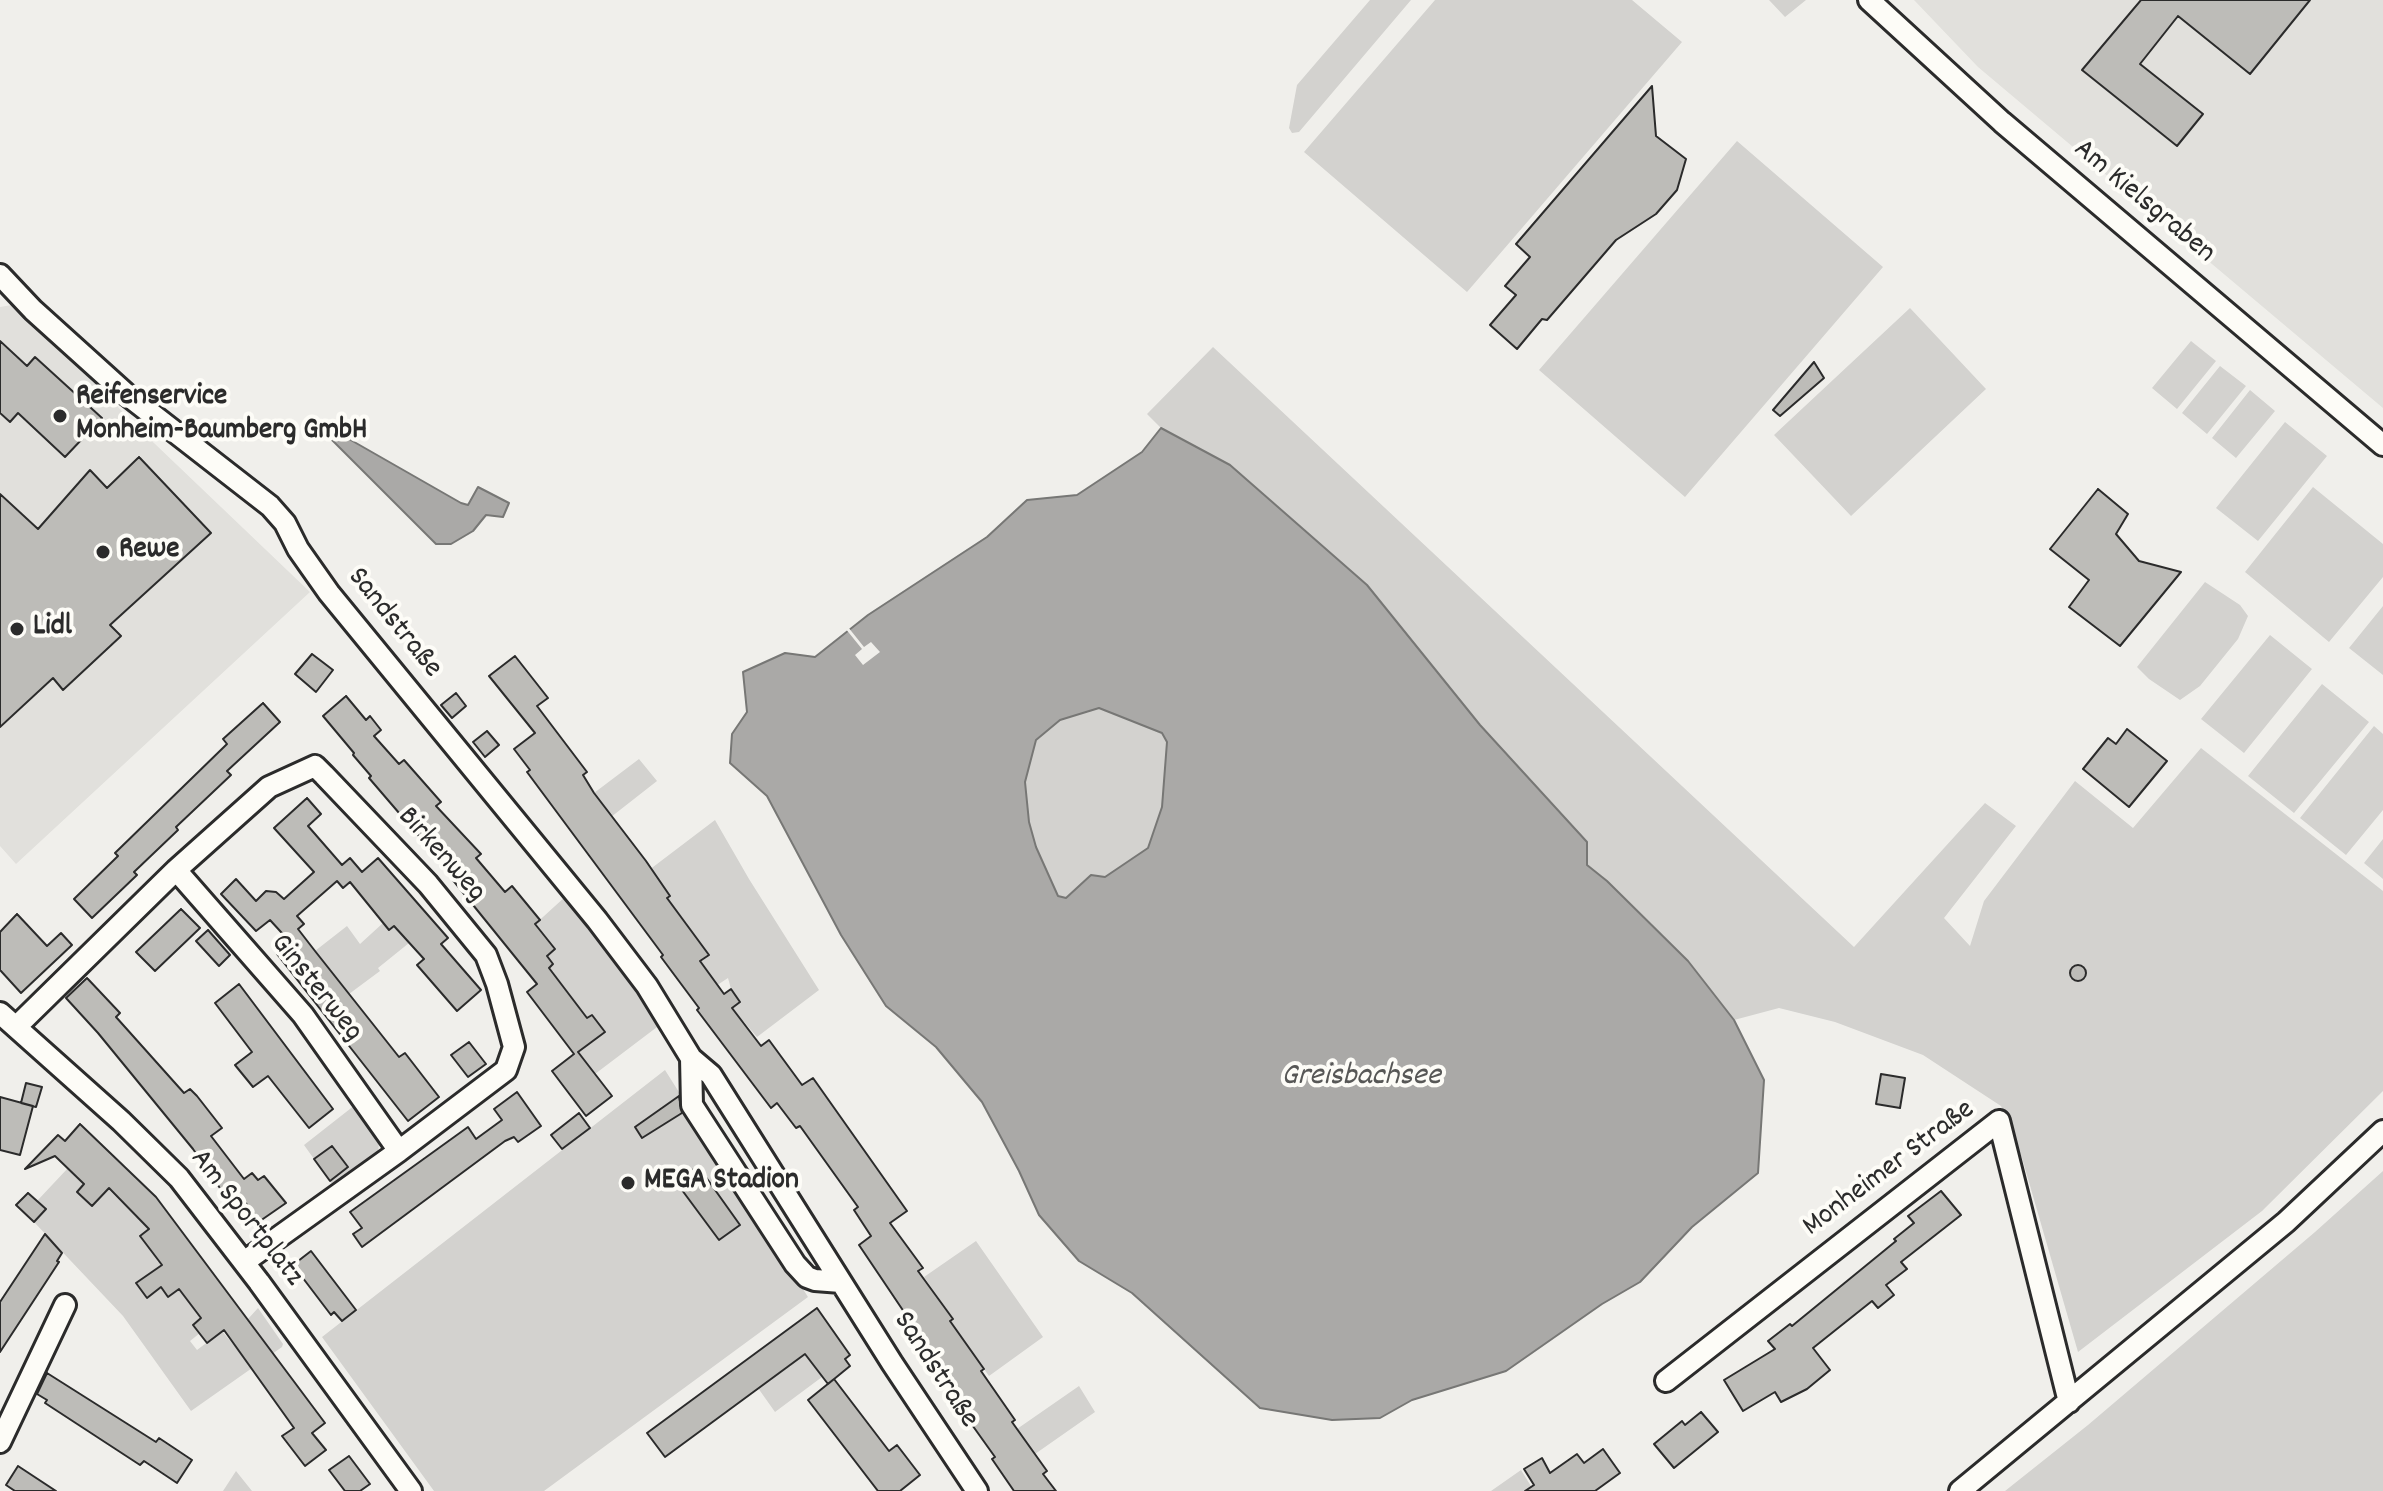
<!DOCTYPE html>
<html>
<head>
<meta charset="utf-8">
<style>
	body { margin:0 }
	canvas { display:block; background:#f0efeb }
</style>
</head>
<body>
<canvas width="2383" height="1491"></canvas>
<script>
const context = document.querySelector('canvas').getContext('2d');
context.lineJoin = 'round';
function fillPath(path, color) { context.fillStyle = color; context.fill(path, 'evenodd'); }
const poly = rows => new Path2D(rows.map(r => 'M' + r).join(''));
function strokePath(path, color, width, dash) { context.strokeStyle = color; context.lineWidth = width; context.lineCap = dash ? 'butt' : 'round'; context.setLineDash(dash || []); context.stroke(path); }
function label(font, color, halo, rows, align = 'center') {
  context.font = font + ' Dekko,sans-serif'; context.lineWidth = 8; context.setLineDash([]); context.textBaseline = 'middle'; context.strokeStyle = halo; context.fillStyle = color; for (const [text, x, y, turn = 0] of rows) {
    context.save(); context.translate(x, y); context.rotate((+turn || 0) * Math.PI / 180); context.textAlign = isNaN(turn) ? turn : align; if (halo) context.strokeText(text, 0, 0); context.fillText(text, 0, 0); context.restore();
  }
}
const built = poly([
	[1914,0,2383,0,2383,408,1978,67],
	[12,305,71,357,132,422,310,592,16,864,0,846,0,307]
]);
const green = poly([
	[1370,0,1411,0,1299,132,1292,133,1289,128,1297,85],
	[1435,0,1632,0,1682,42,1467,292,1304,152],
	[1769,0,1806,0,1785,17],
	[1737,141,1883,267,1685,497,1539,370],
	[1910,308,1986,389,1851,516,1774,435],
	[2191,341,2216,361,2177,409,2152,388],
	[1213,347,1854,947,1985,803,2016,826,1944,918,1970,946,1984,901,2075,781,2133,828,2201,748,2383,891,2383,1091,2262,1211,2078,1352,2022,1158,2001,1106,1923,1055,1835,1022,1779,1008,1734,1020,1688,961,1607,881,1586,865,1587,842,1480,725,1230,465,1161,428,1147,414],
	[2220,366,2246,386,2207,434,2182,413],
	[2250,390,2275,411,2236,458,2212,438],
	[2285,422,2327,456,2258,541,2216,508],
	[2313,487,2383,544,2383,577,2329,642,2245,572],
	[2205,582,2240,605,2248,616,2238,639,2200,686,2180,700,2149,679,2137,667],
	[2383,606,2383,675,2349,648],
	[2270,635,2312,669,2244,753,2201,719],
	[2322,684,2369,722,2294,813,2248,776],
	[1099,708,1162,733,1167,742,1162,807,1148,848,1105,877,1091,875,1066,898,1058,896,1036,847,1029,822,1025,782,1036,740,1060,720],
	[2374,726,2383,734,2383,810,2346,855,2300,818],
	[639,759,657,781,611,817,594,793],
	[715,820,749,879,819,990,757,1037,732,1008,740,1001,731,989,728,978,693,1001,688,994,711,976,700,961,708,955,671,936,687,924,667,898,669,896,632,883],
	[2383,839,2383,879,2364,863],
	[566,896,615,955,661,1024,595,1074,577,1052,605,1031,592,1015,588,1018,585,1015,549,967,553,964,547,956,555,949,543,934,532,927],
	[383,923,389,930,394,925,409,943,378,968,380,971,349,994,315,951,347,926,360,944],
	[665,1070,808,1297,544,1491,434,1491,322,1337],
	[355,1105,379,1142,378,1154,335,1188,330,1181,348,1167,332,1146,314,1159,304,1145],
	[68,1168,84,1184,92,1205,108,1189,136,1217,155,1225,140,1236,162,1265,136,1284,147,1297,161,1287,169,1297,184,1286,197,1305,193,1308,201,1318,200,1333,190,1341,197,1350,222,1331,247,1361,268,1346,248,1319,258,1308,283,1344,282,1347,191,1411,123,1316,34,1222,45,1210,37,1201],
	[2383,1171,2383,1491,2005,1491,2088,1425,2315,1232],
	[976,1241,1043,1337,989,1376,955,1329,950,1321,953,1318,924,1277],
	[805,1354,822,1377,775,1412,758,1388],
	[1079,1386,1095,1412,1035,1454,1017,1429],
	[1521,1470,1534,1491,1491,1491],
	[236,1471,252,1491,223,1491]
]);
const water = poly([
	[328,427,461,503,468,505,478,487,509,503,503,517,486,515,473,531,451,544,436,544,323,431,328,427],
	[1161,428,1230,465,1367,585,1480,725,1587,842,1587,865,1607,881,1688,961,1734,1020,1764,1080,1758,1173,1692,1227,1640,1282,1602,1304,1506,1371,1412,1400,1380,1418,1332,1420,1260,1408,1132,1293,1079,1261,1039,1215,1019,1171,982,1102,936,1047,886,1006,841,935,767,796,730,763,732,734,747,712,743,672,785,653,815,657,868,615,987,537,1027,500,1077,495,1142,452,1161,428],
	[1099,708,1162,733,1167,742,1162,807,1148,848,1105,877,1091,875,1066,898,1058,896,1036,847,1029,822,1025,782,1036,740,1060,720,1099,708]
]);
const pier = poly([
	[848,627,864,647,871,642,880,652,863,665,855,655,862,649,845,628]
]);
const building = poly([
	[2141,0,2310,0,2250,74,2178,16,2140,64,2203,114,2177,146,2082,70,2141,0],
	[1652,86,1656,136,1686,159,1677,190,1656,214,1616,240,1547,320,1542,319,1517,349,1490,325,1516,295,1505,286,1530,257,1516,244,1652,86],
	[0,341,27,366,35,357,102,418,65,457,18,413,10,422,0,413,0,341],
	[1814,362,1824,378,1780,416,1773,410,1814,362],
	[139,457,211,533,110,625,121,636,63,690,53,678,0,727,0,494,38,529,90,470,107,488,139,457],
	[2098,489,2128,514,2116,534,2139,561,2181,572,2120,646,2069,607,2089,580,2050,549,2098,489],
	[312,654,333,670,316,692,295,674,312,654],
	[515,656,548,698,537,706,587,772,583,775,594,793,646,861,670,896,667,898,709,955,700,961,724,994,731,989,740,1002,732,1008,761,1046,769,1040,802,1085,813,1078,907,1211,890,1223,923,1268,918,1271,953,1319,950,1321,984,1369,981,1371,1015,1420,1012,1422,1047,1471,1043,1474,1056,1491,1014,1491,992,1459,995,1457,960,1408,964,1406,930,1358,933,1355,859,1245,871,1236,854,1210,858,1207,800,1126,796,1128,777,1103,771,1108,697,1010,699,1008,661,957,663,955,527,772,530,770,514,749,535,733,489,676,515,656],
	[456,693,466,706,452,718,441,705,456,693],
	[346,696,366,720,370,716,381,730,374,736,399,764,404,760,441,802,436,806,481,854,476,858,505,892,512,886,540,920,535,924,555,949,547,956,553,964,549,968,587,1018,592,1015,605,1032,578,1052,612,1096,586,1116,552,1071,574,1054,527,992,537,984,452,879,454,877,369,778,371,776,353,755,354,753,323,716,346,696],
	[263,703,280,722,227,771,231,775,176,827,178,830,134,872,137,875,92,918,74,899,118,856,115,853,227,744,223,739,263,703],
	[2127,729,2167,761,2129,807,2083,769,2108,738,2116,744,2127,729],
	[487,731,499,745,485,757,473,742,487,731],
	[307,798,321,814,308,826,342,865,350,858,362,872,378,858,448,938,441,944,481,990,457,1011,417,965,424,959,394,926,389,930,350,882,343,888,337,881,297,916,304,924,298,929,315,951,399,1057,405,1053,439,1097,408,1121,277,954,291,943,270,920,256,931,221,894,236,879,256,901,266,891,276,892,284,899,314,872,274,828,307,798],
	[181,909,200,928,155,971,136,952,181,909],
	[17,914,47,946,61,933,72,945,21,993,0,970,0,932,17,914],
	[208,930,230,955,219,966,196,941,208,930],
	'2070 973a8 8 0 1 1 16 0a8 8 0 1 1-16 0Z',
	[87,978,120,1013,116,1017,184,1093,190,1089,197,1096,222,1128,211,1136,244,1179,252,1173,258,1180,264,1176,286,1203,260,1221,233,1187,224,1194,193,1149,98,1033,66,998,87,978],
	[239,984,333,1109,309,1128,268,1076,253,1087,235,1065,252,1052,215,1003,239,984],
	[469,1042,486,1064,468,1077,451,1055,469,1042],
	[1881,1074,1905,1078,1900,1108,1876,1104,1881,1074],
	[26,1083,42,1087,36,1107,21,1103,26,1083],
	[517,1092,541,1126,518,1142,514,1137,505,1141,362,1247,353,1234,362,1228,350,1212,468,1127,476,1139,502,1120,494,1109,517,1092],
	[679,1096,682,1113,642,1138,635,1127,679,1096],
	[0,1097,33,1106,20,1155,0,1150,0,1097],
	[579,1113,590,1128,562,1149,551,1135,579,1113],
	[80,1124,156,1197,325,1423,312,1433,326,1450,305,1466,282,1436,294,1428,224,1330,207,1343,193,1325,201,1318,179,1289,168,1297,161,1287,147,1298,136,1283,162,1265,140,1236,149,1229,109,1188,92,1206,77,1192,84,1184,55,1156,25,1169,58,1135,65,1141,80,1124],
	[332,1146,348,1167,330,1181,314,1159,332,1146],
	[698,1166,740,1225,719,1240,676,1182,698,1166],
	[1941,1191,1961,1215,1901,1262,1907,1269,1886,1285,1894,1295,1878,1308,1872,1301,1813,1348,1830,1370,1807,1389,1781,1402,1775,1392,1743,1411,1724,1380,1775,1349,1768,1341,1790,1324,1792,1326,1896,1241,1894,1239,1914,1223,1908,1216,1941,1191],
	[28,1193,46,1209,34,1222,16,1205,28,1193],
	[45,1234,62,1253,57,1261,59,1262,0,1352,0,1302,45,1234],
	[311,1251,356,1310,342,1321,334,1312,331,1315,293,1265,311,1251],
	[817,1308,850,1355,845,1359,850,1366,828,1384,805,1354,665,1457,647,1433,817,1308],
	[47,1373,156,1442,159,1438,192,1460,177,1483,144,1461,140,1465,45,1403,47,1400,37,1394,47,1373],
	[834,1379,889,1451,897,1445,920,1475,900,1491,878,1491,808,1400,834,1379],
	[1701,1412,1718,1432,1674,1468,1654,1444,1682,1421,1685,1425,1701,1412],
	[1603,1449,1620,1473,1595,1491,1525,1491,1534,1485,1524,1469,1542,1458,1550,1473,1577,1454,1584,1463,1603,1449],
	[349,1456,370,1484,360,1491,345,1491,329,1470,349,1456],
	[18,1466,56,1491,15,1491,6,1485,18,1466]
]);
const minor = poly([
	[1869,0,2002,122,2383,445],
	[0,275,33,310,126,394,270,506,285,523,298,549,329,593,597,920,647,986,691,1058,711,1075,892,1363,977,1491],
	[176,870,303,1015,399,1151],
	[0,1013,121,1121,179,1178,259,1282,411,1491],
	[16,1027,176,870,269,787,315,766,324,775,428,884,486,955,497,984,514,1047,506,1070,399,1151,244,1262],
	[691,1058,692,1105,795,1264,807,1277,815,1280,841,1282],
	[1666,1381,1999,1121,2069,1402],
	[0,1442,65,1305],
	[1960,1491,2286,1222,2383,1131]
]);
const markers = [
	[60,416,8,"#2b2b2b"],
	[103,552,8,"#2b2b2b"],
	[17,629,8,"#2b2b2b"],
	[628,1183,8,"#2b2b2b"]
];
const streetNames = [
	["Am Kielsgraben",2143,203,40],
	["Sandstraße",393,624,51],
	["Birkenweg",440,856,48],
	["Ginsterweg",315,989,51],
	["Monheimer Straße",1890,1170,-37],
	["Am Sportplatz",245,1219,52],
	["Sandstraße",934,1371,57]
];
const poiNames = [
	["Reifenservice",76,399],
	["Monheim-Baumberg GmbH",76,433],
	["Rewe",119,552],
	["Lidl",33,629],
	["MEGA Stadion",644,1183]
];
const waterNames = [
	["Greisbachsee",1361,1079]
];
fillPath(built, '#e1e0dc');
fillPath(green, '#d3d2cf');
fillPath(water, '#aaa9a7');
strokePath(water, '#777775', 2);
fillPath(pier, '#f0efeb');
fillPath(building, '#bdbcb8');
strokePath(building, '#2b2b2b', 2);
strokePath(minor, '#2b2b2b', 26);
strokePath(minor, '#fdfcf7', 20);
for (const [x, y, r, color] of markers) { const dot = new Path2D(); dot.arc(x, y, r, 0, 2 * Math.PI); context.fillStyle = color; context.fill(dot); strokePath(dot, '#fdfcf7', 3); }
label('30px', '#2b2b2b', '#fdfcf7', streetNames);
label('bold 30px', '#2b2b2b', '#fdfcf7', poiNames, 'left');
label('italic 32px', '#575756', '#fdfcf7', waterNames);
</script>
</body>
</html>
